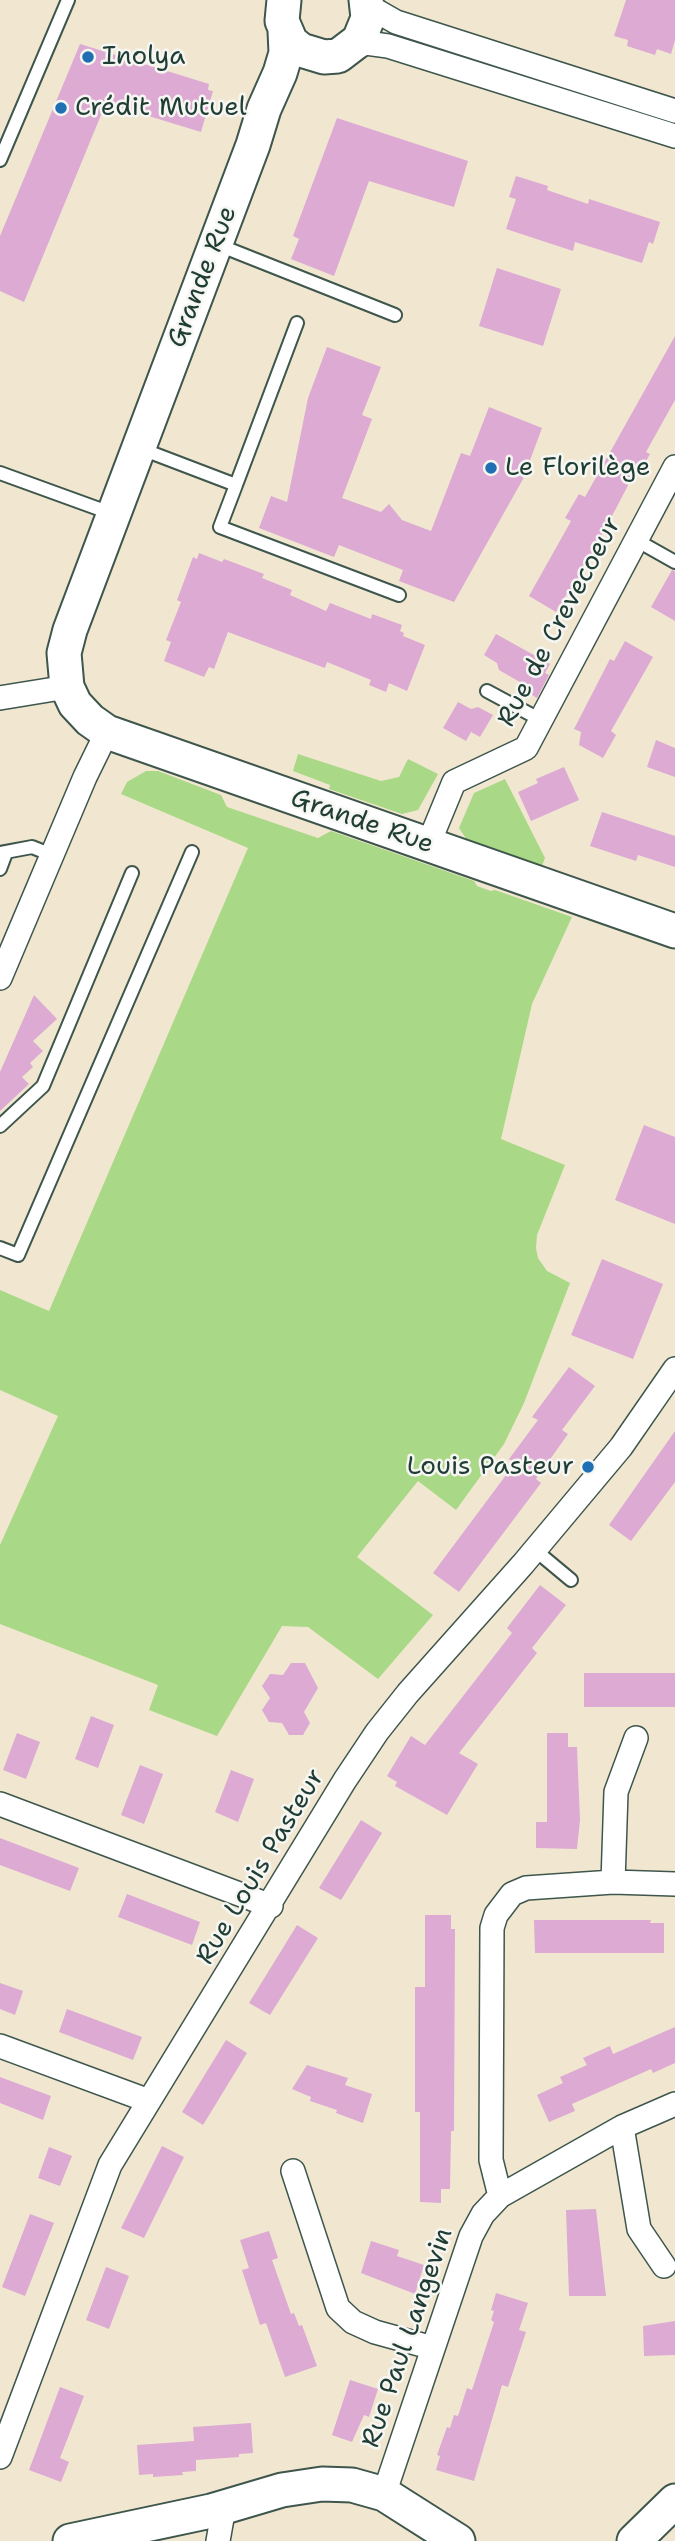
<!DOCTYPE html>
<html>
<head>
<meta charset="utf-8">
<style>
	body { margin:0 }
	canvas { display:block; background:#f1e7d1 }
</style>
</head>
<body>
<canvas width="675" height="2541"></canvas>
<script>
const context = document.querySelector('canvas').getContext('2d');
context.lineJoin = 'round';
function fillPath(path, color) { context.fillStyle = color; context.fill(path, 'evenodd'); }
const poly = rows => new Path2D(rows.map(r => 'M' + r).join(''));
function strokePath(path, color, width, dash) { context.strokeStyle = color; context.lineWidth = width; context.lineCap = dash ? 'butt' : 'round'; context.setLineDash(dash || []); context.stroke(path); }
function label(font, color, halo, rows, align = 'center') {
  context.font = font + ' "Shantell Sans",sans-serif'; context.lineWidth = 5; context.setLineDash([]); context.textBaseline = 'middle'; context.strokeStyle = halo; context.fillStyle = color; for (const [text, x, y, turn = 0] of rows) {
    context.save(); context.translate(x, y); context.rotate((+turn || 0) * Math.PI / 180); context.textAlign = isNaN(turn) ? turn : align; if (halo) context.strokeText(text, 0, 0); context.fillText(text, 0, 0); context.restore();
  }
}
const green = poly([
	[298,754,381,781,399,777,408,759,438,774,418,810,402,814,329,789,330,785,293,771],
	[146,771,158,771,221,795,227,807,318,838,331,831,474,881,477,886,491,891,495,890,572,917,532,1004,501,1139,565,1165,537,1235,536,1248,538,1258,547,1271,570,1283,524,1403,504,1444,456,1510,418,1481,357,1557,433,1615,378,1679,308,1627,282,1626,217,1736,149,1710,158,1685,0,1624,0,1545,58,1416,0,1390,0,1290,49,1311,248,848,121,794,127,782],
	[505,779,545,858,542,866,467,840,459,828,474,793]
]);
const building = poly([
	[626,0,675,0,675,40,671,54,657,49,655,55,627,46,628,40,614,36],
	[80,44,209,84,208,90,213,91,201,132,106,103,24,302,0,291,0,236],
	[337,118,468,161,454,207,369,181,334,276,291,259,299,239,293,236],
	[516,176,548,186,547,190,588,204,589,199,660,222,653,244,649,242,642,263,575,242,573,251,506,229,516,199,509,197],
	[497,268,561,289,543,346,479,326],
	[675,336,675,400,646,452,650,454,638,476,634,474,571,594,568,592,556,612,529,596,571,521,565,518,579,494,585,497],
	[327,347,381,367,362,415,372,419,342,498,381,512,389,504,402,520,431,531,461,453,470,456,489,407,542,428,523,479,454,602,399,581,403,570,339,545,334,557,259,528,271,496,287,502,308,398],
	[199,553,222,562,224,559,264,574,262,578,292,590,290,595,326,611,330,603,371,619,372,614,402,625,400,631,404,633,403,636,425,645,407,691,389,683,386,692,369,685,371,680,327,662,325,668,228,632,214,669,209,667,204,677,164,661,171,642,166,640,181,602,177,600,193,557,197,559],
	[672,570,675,571,675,621,651,607],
	[496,634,550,664,545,673,549,675,537,698,527,692,525,685,499,670,497,663,484,655],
	[625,641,653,657,611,731,616,735,603,758,579,745,581,732,574,729,610,659,614,661],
	[458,702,471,709,478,707,493,715,480,737,471,732,466,741,443,728],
	[656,740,675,748,675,777,647,767],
	[564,767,579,800,531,821,518,792,538,783,536,779],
	[602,812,675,836,675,867,638,855,636,861,590,846],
	[34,995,57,1019,33,1041,43,1051,30,1063,33,1067,22,1077,29,1084,0,1111,0,1072],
	[644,1125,675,1137,675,1224,615,1200],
	[602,1259,663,1284,633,1359,571,1335],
	[569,1367,595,1386,562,1430,568,1434,536,1479,541,1483,459,1592,433,1573,515,1463,509,1459,538,1420,532,1417],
	[675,1431,675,1482,631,1541,609,1525],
	[540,1585,566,1605,532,1648,537,1653,459,1753,478,1764,447,1815,395,1786,397,1782,387,1776,411,1736,425,1745,512,1633,507,1628],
	[291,1663,305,1663,318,1688,304,1712,310,1723,303,1735,289,1735,282,1723,269,1722,262,1710,270,1698,262,1686,270,1674,283,1675],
	[584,1673,675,1673,675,1707,584,1707],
	[91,1716,114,1725,98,1768,75,1759],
	[17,1733,40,1742,26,1779,3,1770],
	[547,1733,568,1733,568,1747,577,1747,580,1820,577,1849,536,1848,536,1822,547,1822],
	[140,1765,163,1774,144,1824,121,1815],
	[231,1770,254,1779,238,1822,215,1812],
	[361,1820,382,1833,341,1900,319,1888],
	[0,1838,79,1868,70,1891,0,1865],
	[127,1894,200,1922,192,1945,118,1917],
	[425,1915,451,1915,451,1929,455,1929,454,2131,451,2131,450,2189,441,2189,441,2203,420,2202,420,2112,415,2112,415,1987,425,1987],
	[534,1920,651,1920,650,1923,664,1923,664,1953,535,1953],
	[297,1925,318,1938,270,2015,249,2003],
	[0,1983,23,1991,15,2015,0,2009],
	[67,2009,142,2037,133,2060,59,2032],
	[675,2027,675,2063,653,2073,651,2069,572,2104,575,2111,549,2122,537,2095,563,2083,560,2077,587,2065,583,2058,610,2046,613,2054],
	[226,2040,247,2053,203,2125,182,2112],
	[307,2065,348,2078,345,2085,372,2094,363,2123,336,2113,337,2110,310,2101,311,2097,292,2089],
	[0,2077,51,2096,43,2120,0,2103],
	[162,2146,184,2157,144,2238,121,2228],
	[49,2147,72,2156,60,2186,38,2178],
	[596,2209,606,2296,569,2296,566,2210],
	[30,2214,54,2223,25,2296,2,2287],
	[269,2231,278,2258,272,2260,291,2314,294,2313,299,2326,302,2325,317,2366,285,2377,266,2323,260,2325,242,2270,249,2268,240,2240],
	[371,2241,399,2250,397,2256,424,2265,415,2294,361,2273],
	[106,2267,129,2276,109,2329,86,2320],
	[496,2293,528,2303,519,2330,526,2332,508,2387,502,2385,474,2481,436,2470,440,2456,437,2455,447,2427,450,2428,454,2415,458,2416,467,2388,472,2390,494,2322,491,2320,494,2311,491,2310],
	[675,2321,675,2355,644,2356,643,2326],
	[350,2380,378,2389,369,2417,364,2415,352,2442,332,2435],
	[60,2387,84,2396,60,2458,69,2462,61,2482,29,2470],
	[251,2423,253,2453,239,2454,239,2457,196,2460,196,2471,182,2472,183,2475,153,2477,153,2474,139,2475,137,2445,194,2441,193,2427]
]);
const lane = poly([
	[0,160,68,0],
	[216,244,395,315],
	[139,448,236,485,297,323],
	[0,473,113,514],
	[236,485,220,527,399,595],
	[636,540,675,562],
	[487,691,541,720],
	[0,853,32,847,52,855],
	[0,869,6,853],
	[0,1126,43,1086,132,873],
	[0,1248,18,1255,192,852],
	[535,1550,571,1580]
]);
const street = poly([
	[368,6,396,22,675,111],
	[351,49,366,43,388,46,675,136],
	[0,698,67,687],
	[428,845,454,782,526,748,675,467],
	[0,978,85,777,107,732],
	[0,1804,271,1906],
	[613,1882,616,1792,636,1738],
	[0,2046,149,2101],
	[622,2127,639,2229,664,2266],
	[293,2171,338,2308,353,2322,375,2332,433,2348],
	[500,2196,491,2160,492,1928,496,1915,512,1894,526,1888,613,1882,675,1884],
	[0,2457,110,2165,345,1780,377,1732,408,1693,523,1564,621,1447,675,1369],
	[384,2494,471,2236,483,2214,500,2196,622,2127,675,2104],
	[218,2541,224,2507]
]);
const secondary = poly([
	[284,0,282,21,291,42,301,50,324,57,338,56,359,40,368,18,366,0],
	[285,31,286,53,280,73,264,109,253,145,70,630,64,653,67,687,75,704,90,720,107,732,675,931],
	[70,2541,211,2511,282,2490,322,2484,352,2485,384,2494,458,2541],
	[634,2541,675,2501]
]);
const markers = [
	[88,57,7,"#1f6fb2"],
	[61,108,7,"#1f6fb2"],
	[491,468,7,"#1f6fb2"],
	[588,1467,7,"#1f6fb2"]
];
const poiNames = [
	["Inolya",102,57],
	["Crédit Mutuel",75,108],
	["Le Florilège",505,468],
	["Louis Pasteur",574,1467,"right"]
];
const streetNames = [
	["Grande Rue",203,277,-69],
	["Rue de Crevecoeur",560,622,-62],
	["Grande Rue",362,822,19],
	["Rue Louis Pasteur",261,1867,-59],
	["Rue Paul Langevin",408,2338,-71]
];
fillPath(green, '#a9d886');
fillPath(building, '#dcaad2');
strokePath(lane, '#3e564c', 16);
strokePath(street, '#3e564c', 26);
strokePath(secondary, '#3e564c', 37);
strokePath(lane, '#fff', 12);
strokePath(street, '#fff', 23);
strokePath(secondary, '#fff', 33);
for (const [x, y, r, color] of markers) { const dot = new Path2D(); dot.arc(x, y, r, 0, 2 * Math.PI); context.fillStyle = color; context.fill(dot); strokePath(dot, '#f6f6f2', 2.5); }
label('26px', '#1f3d34', '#f6f6f2', poiNames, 'left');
label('26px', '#1f3d34', '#f6f6f2', streetNames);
</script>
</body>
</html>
